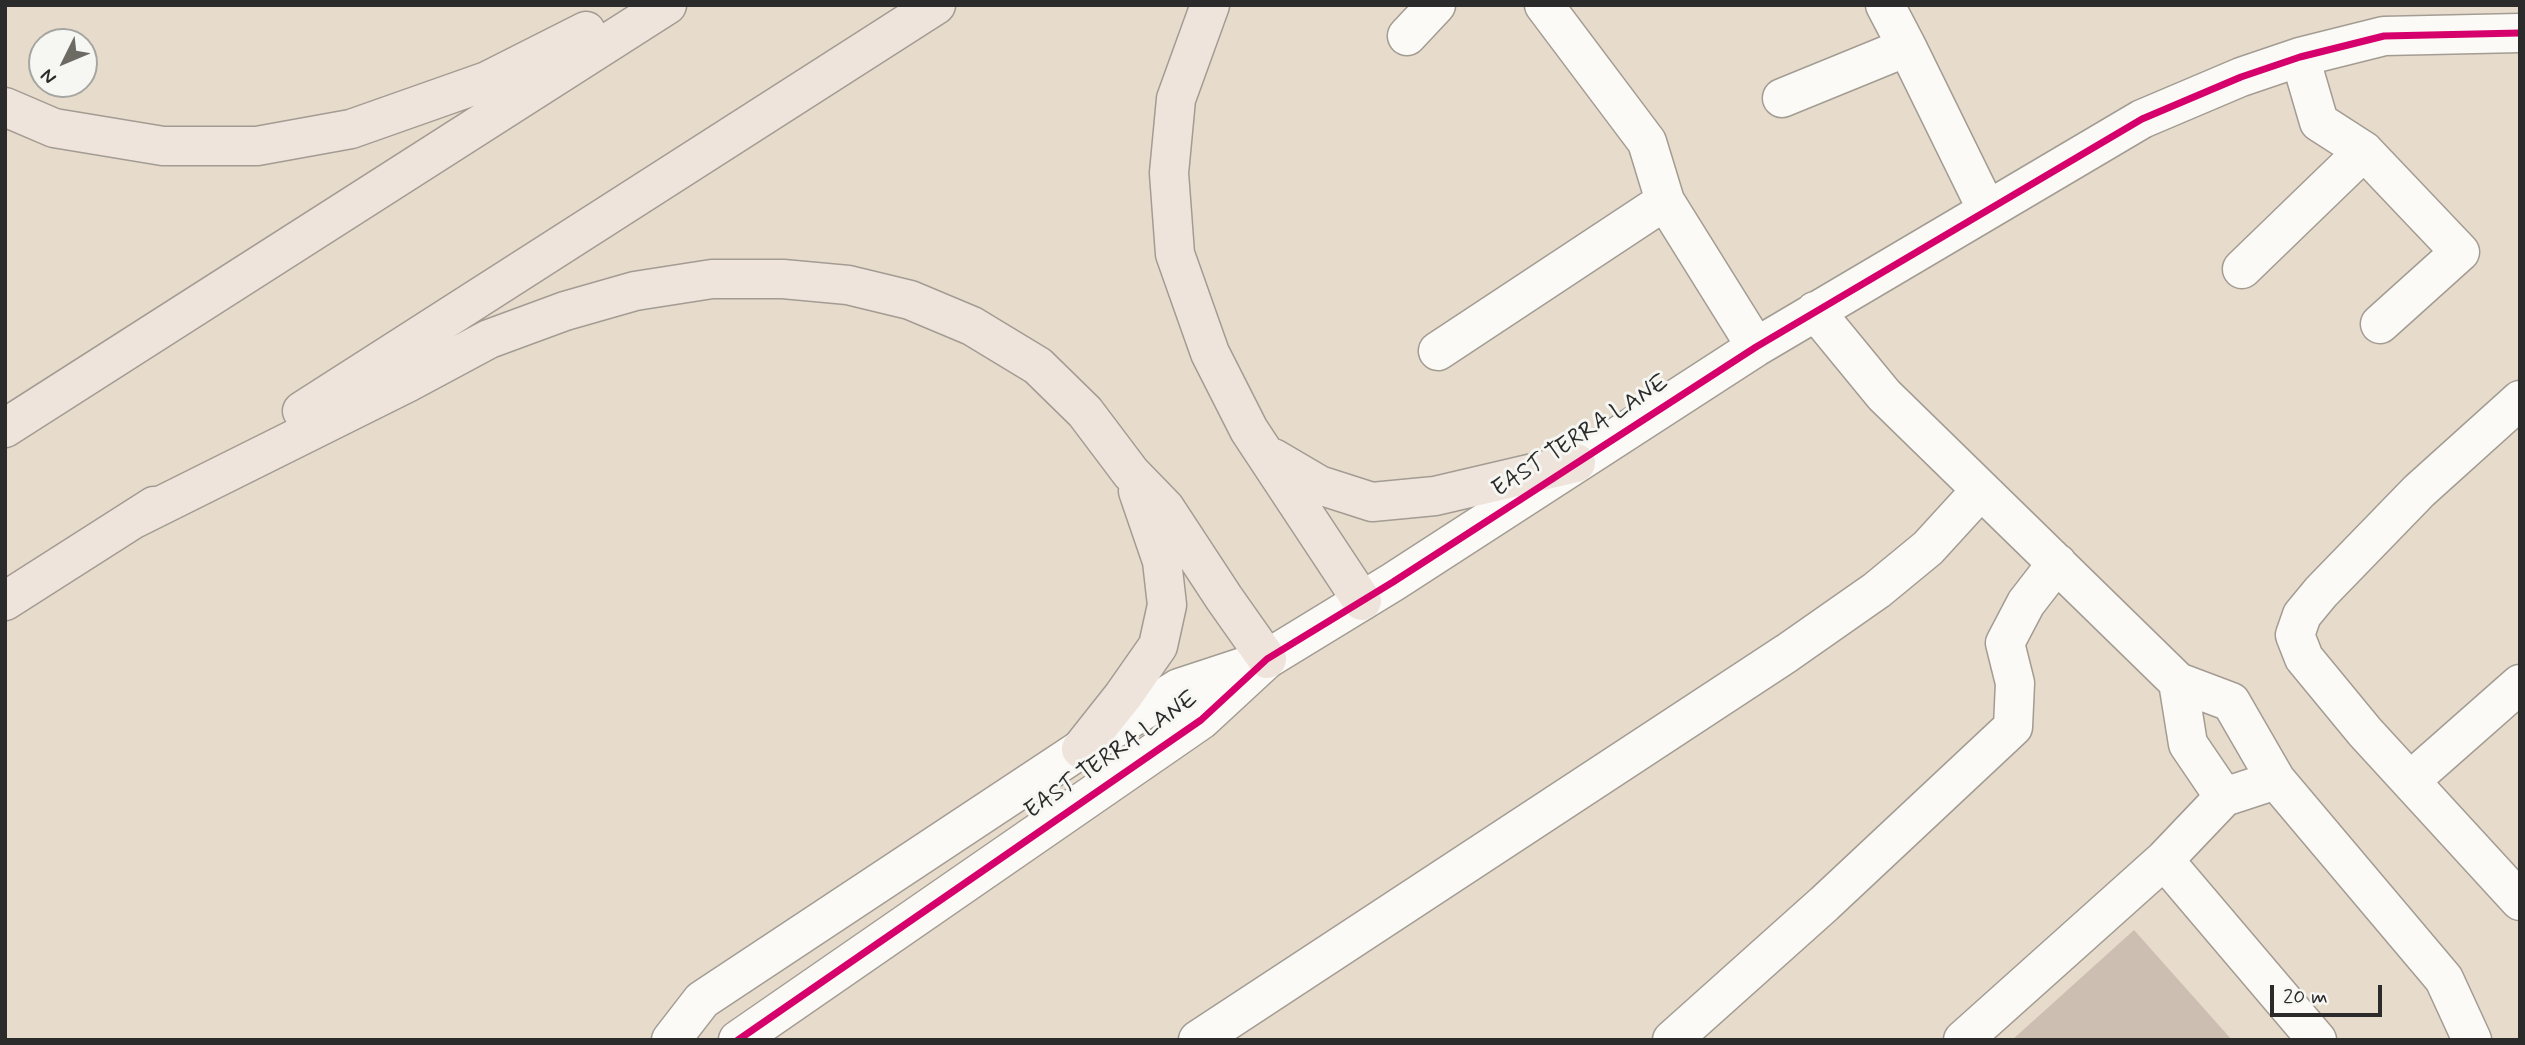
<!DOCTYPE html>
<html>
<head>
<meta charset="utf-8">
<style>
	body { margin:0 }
	#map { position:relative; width:2525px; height:1045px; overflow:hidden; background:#e7dbcb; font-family:Mynerve,sans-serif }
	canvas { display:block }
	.frame { position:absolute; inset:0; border:7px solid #2b2b2b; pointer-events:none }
	.north { position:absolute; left:28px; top:28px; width:70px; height:70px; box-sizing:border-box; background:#f6f6f2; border:2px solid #a5a5a2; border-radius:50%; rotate:227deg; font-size:19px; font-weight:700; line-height:28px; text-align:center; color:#2b2b2b }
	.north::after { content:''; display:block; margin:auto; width:24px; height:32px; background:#6d6963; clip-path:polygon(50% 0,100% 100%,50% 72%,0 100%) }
	.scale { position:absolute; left:2270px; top:985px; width:112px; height:32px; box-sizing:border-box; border:4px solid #2b2b2b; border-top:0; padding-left:9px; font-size:21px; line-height:24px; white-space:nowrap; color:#2b2b2b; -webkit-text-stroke:5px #f6f6f2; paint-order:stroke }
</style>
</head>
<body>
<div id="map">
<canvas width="2525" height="1045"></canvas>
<div class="frame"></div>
<div class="north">N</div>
<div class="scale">20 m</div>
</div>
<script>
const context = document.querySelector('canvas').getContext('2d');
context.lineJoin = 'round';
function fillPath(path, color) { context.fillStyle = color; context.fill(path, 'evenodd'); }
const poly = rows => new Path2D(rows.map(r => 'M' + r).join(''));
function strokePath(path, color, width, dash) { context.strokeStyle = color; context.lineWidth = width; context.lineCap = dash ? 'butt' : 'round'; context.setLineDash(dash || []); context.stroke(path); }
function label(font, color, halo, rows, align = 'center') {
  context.font = font + ' Mynerve,sans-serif'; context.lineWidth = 6; context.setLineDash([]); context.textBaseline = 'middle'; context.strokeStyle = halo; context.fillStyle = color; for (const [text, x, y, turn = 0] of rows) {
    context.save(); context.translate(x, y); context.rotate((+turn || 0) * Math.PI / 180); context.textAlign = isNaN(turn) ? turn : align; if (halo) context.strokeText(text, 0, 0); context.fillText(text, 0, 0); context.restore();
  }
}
const building = poly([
	[2134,930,2232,1040,2012,1040]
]);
const minor = poly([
	[1544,5,1647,142,1665,201,1756,347],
	[1885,5,1907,47],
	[1407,36,1436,5],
	[2300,57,2319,122,2364,151,2460,252,2380,324],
	[1782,98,1907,47,1987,210],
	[2242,269,2364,151],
	[1815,311,1884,395,2178,682,2231,702,2276,780],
	[1438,351,1665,201],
	[2520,400,2419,491,2321,592,2302,615,2295,635,2304,658,2365,732,2520,901],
	[2178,682,2188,744,2224,797],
	[2410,781,2520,684],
	[2164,860,2317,1040],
	[671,1040,702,1000,1081,749,1179,688,1255,663],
	[738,1040,1201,720,1267,659,1393,582,1756,347,2142,119,2241,77,2300,57,2384,36,2520,33],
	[1198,1040,1787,653,1877,590,1928,548,1981,490],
	[1672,1040,1824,904,2013,727,2015,683,2005,643,2026,603,2057,563],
	[1963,1040,2164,860,2224,797,2276,780,2444,979,2472,1040]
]);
const major = poly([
	[1210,5,1176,99,1169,173,1175,254,1210,353,1249,430,1362,601],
	[5,107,54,128,163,146,257,146,351,129,487,81,586,31],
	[302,411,936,5],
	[5,428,667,5],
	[1273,458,1319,485,1372,502,1435,496,1576,463],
	[134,519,407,383,489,339,565,311,635,291,712,279,783,279,848,285,910,300,972,326,1038,366,1085,412,1131,473,1165,508,1224,598,1267,659],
	[5,601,154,506],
	[1081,749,1123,696,1158,646,1167,605,1162,561,1138,491]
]);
const cycleway = poly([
	[738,1040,1201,720,1267,659,1393,582,1756,347,2142,119,2241,77,2300,57,2384,36,2520,33]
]);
const streetNames = [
	["EAST TERRA LANE",1581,437,-33],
	["EAST TERRA LANE",1112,756,-35]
];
fillPath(building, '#cdbeb2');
strokePath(minor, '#a39c93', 41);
strokePath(major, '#a39c93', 41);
strokePath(minor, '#fbfaf7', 38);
strokePath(major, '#eee4dc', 38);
strokePath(cycleway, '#d6006c', 7);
label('24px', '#2b2b2b', '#f6f6f2', streetNames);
</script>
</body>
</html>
